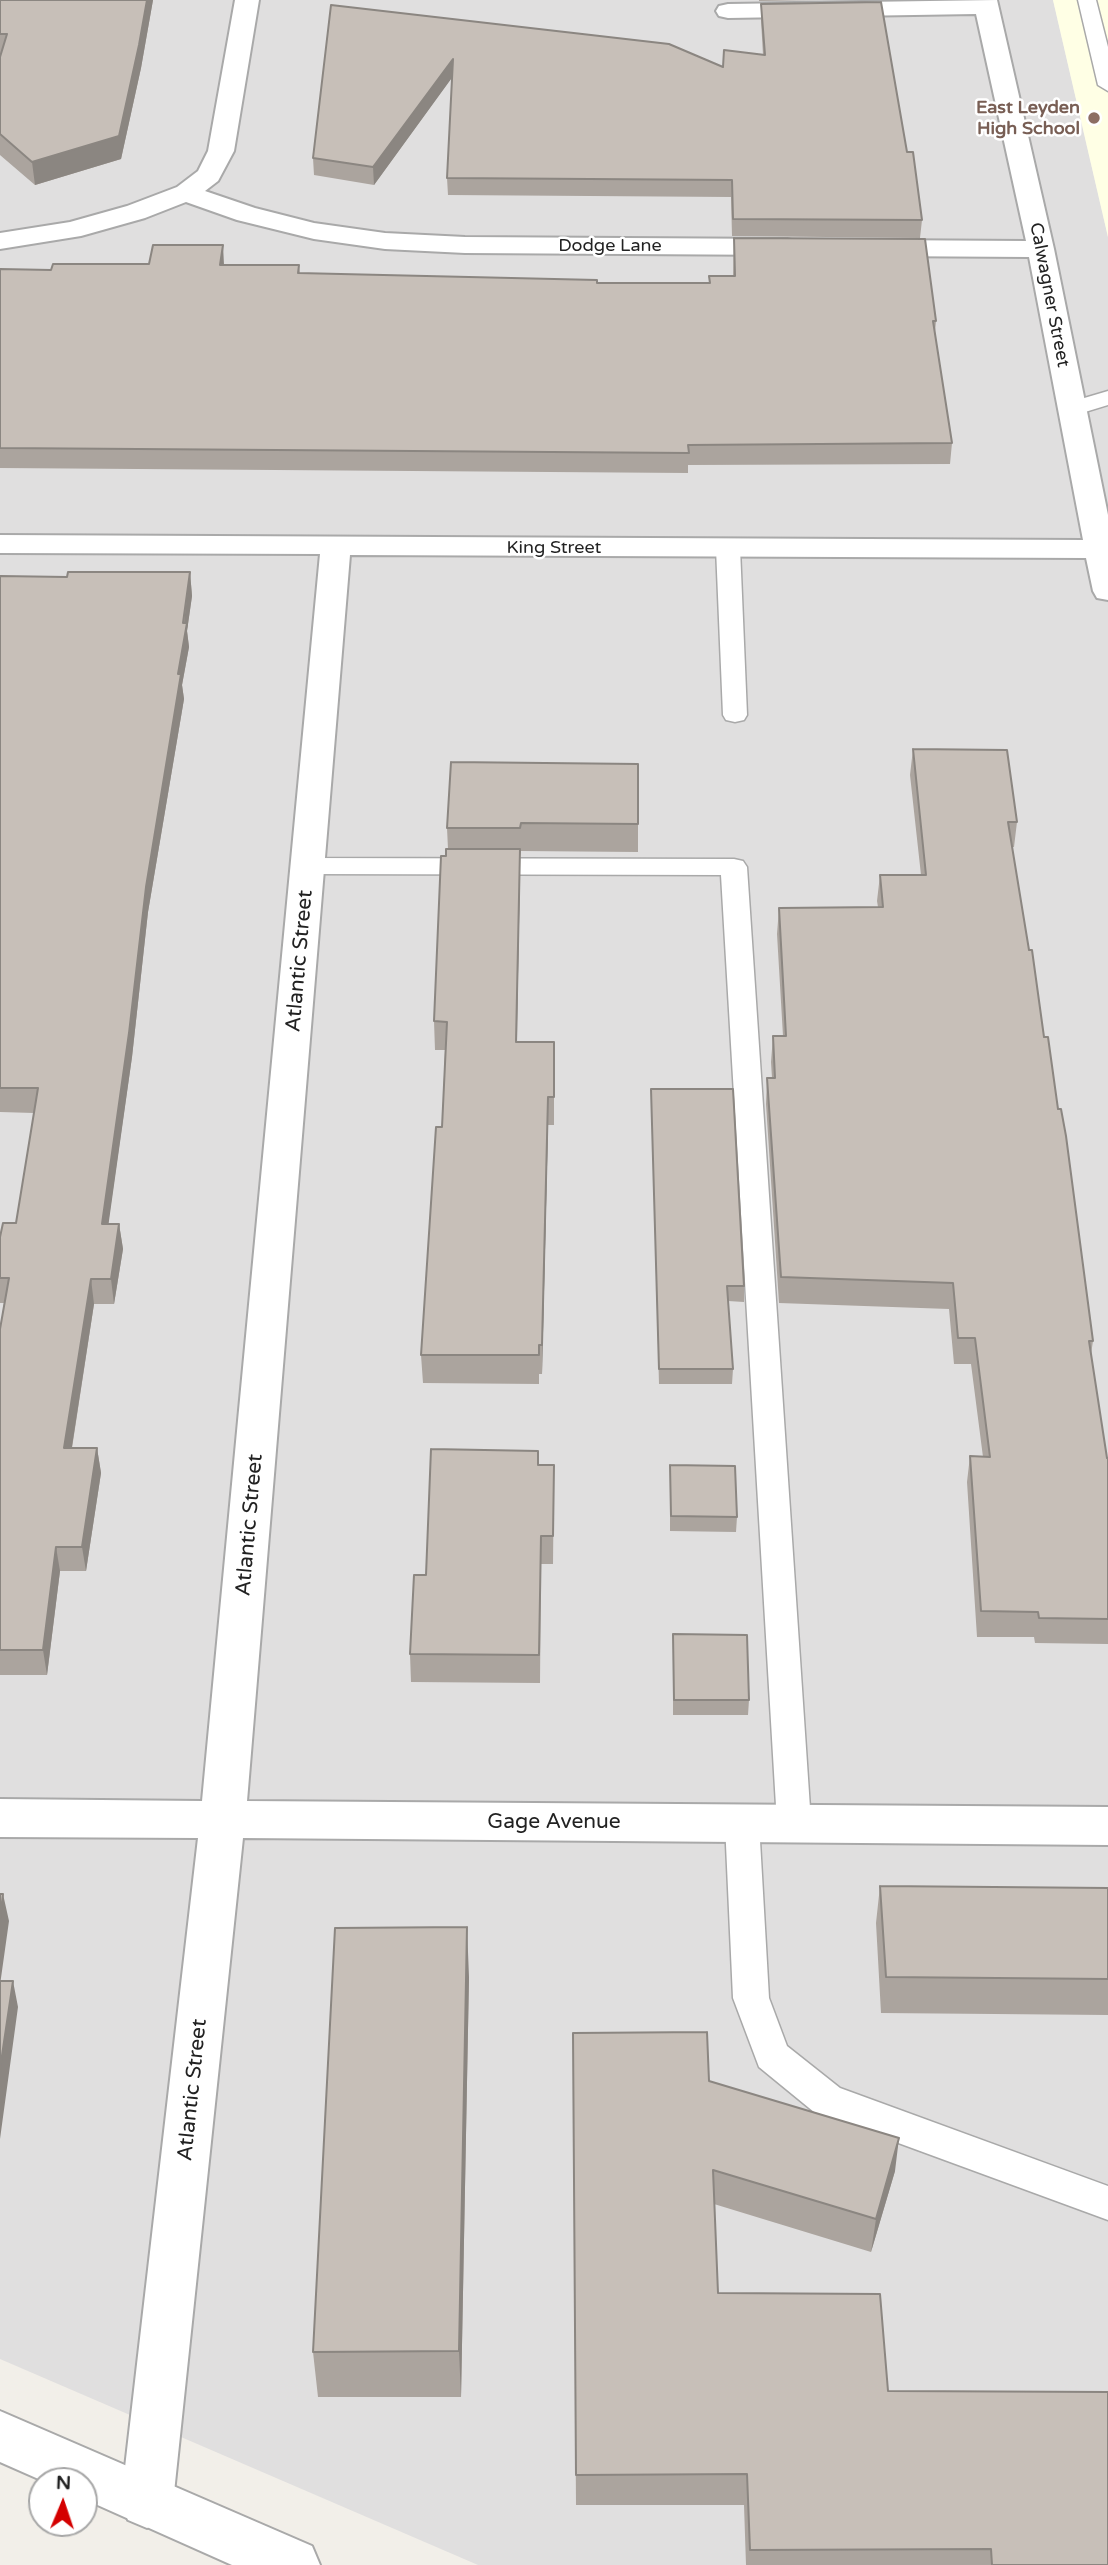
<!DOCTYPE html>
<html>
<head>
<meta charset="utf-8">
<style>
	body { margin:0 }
	#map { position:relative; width:1108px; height:2565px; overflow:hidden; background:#f2efe9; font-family:"Varela Round",sans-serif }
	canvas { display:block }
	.north { position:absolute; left:28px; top:2467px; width:70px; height:70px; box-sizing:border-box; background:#fff; border:2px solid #a7a7a7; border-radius:50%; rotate:2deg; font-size:19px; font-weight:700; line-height:28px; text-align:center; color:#222 }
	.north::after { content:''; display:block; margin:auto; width:24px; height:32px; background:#d40000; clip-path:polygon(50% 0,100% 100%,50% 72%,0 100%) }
</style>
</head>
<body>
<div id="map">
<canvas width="1108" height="2565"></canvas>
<div class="north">N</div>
</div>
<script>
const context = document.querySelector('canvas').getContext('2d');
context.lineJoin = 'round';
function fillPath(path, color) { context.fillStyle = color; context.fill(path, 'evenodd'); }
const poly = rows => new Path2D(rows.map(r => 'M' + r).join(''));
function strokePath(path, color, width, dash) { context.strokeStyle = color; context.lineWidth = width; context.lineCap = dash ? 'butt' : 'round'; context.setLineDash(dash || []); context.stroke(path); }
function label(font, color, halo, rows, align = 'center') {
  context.font = font + ' "Varela Round",sans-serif'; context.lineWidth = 5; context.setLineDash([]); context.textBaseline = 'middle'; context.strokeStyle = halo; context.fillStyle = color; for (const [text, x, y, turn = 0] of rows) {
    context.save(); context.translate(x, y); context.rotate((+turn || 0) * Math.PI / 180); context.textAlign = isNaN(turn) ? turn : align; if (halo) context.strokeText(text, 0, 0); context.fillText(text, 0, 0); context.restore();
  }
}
const residential = poly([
	[0,0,1053,0,1108,237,1108,2565,478,2565,0,2359]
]);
const education = poly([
	[1053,0,1108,0,1108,237]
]);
const service = poly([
	[1078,0,1096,0,1108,47,1108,91,1098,85,1078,0],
	[1108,391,1108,405,1072,416,1064,414,1061,409,1064,404,1108,391],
	[728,541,736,543,740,548,747,715,744,720,735,722,726,720,723,715,716,548,720,543,728,541],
	[308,858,734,859,743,861,747,867,811,1823,806,1833,794,1837,782,1833,777,1823,721,875,308,874,299,872,295,866,299,860,308,858],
	[742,1809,754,1813,759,1823,769,1998,787,2046,840,2088,1108,2186,1108,2220,814,2112,759,2067,733,1998,725,1823,730,1813,742,1809]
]);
const minor = poly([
	[235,0,259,0,234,151,218,181,205,191,255,208,314,223,385,233,465,237,787,239,796,241,800,247,796,253,787,255,465,253,385,249,314,239,237,220,186,202,145,218,81,236,0,249,0,233,70,222,127,206,177,187,198,171,208,151,235,0],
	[997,0,1054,249,1108,515,1108,600,1097,598,1093,591,1086,558,350,555,247,1801,1108,1807,1108,1845,243,1838,173,2502,166,2520,147,2528,128,2520,121,2502,198,1838,0,1837,0,1799,202,1801,320,554,0,553,0,535,1083,540,1029,257,875,256,866,254,862,248,866,242,875,240,1026,241,976,14,728,18,719,16,716,11,719,6,728,4,997,0]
]);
const tertiary = poly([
	[0,2411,312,2546,320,2565,232,2565,84,2499,84,2481,43,2481,0,2462,0,2411]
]);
const wall = poly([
	[0,0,153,0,141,68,121,159,35,185,0,155],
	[759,0,820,0,759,1],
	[761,4,907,152,922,220,920,238,732,236,731,197,448,195,447,178,452,77,374,185,314,175,313,158,331,5,723,67,763,55,761,20],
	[734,238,936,321,935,332,952,443,950,464,688,465,688,473,0,468,0,269,51,270,224,265,299,265,300,273,597,283,709,283,733,276],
	[190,572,192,596,187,631,189,647,182,685,184,699,148,912,132,1057,108,1224,119,1224,123,1249,114,1304,94,1304,72,1448,97,1448,101,1473,86,1571,60,1571,47,1675,0,1675,0,1329,4,1303,0,1303,0,1237,16,1223,34,1113,0,1112,0,576,67,577],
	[913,749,1017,822,1014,847,1012,847,1044,1037,1058,1109,1093,1341,1091,1354,1107,1458,1108,1458,1108,1644,1035,1643,1034,1637,977,1637,967,1482,970,1456,983,1457,971,1364,954,1364,949,1309,779,1303,766,1104,767,1078,772,1078,771,1062,773,1036,783,1036,777,934,779,908,878,907,877,901,880,875,921,875,910,775],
	[451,762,638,824,638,852,521,851,520,856,517,1042,554,1042,554,1125,548,1125,542,1374,539,1374,539,1384,423,1383,421,1355,442,1127,445,1050,435,1050,434,1021,448,849,447,828],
	[651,1089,744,1286,744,1302,728,1301,733,1369,732,1384,659,1384],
	[538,1465,554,1465,553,1564,541,1564,540,1683,411,1682,410,1654,426,1575],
	[670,1465,737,1517,736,1532,670,1531],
	[673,1634,749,1700,748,1715,673,1715],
	[880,1886,1108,1888,1108,2015,881,2013,876,1923],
	[469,1977,461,2397,318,2397,313,2352],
	[573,2066,709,2081,895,2171,871,2252,714,2204,718,2293,888,2391,1108,2565,746,2565,744,2505,576,2505]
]);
const shadedWall = poly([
	[147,0,153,0,141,68,121,159,35,185,32,162],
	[453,59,454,75,374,185,373,167],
	[223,245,224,265,220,265],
	[190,572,192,596,187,631,189,647,182,685,184,699,148,912,132,1057,105,1249,102,1224,146,887,178,674],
	[520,849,520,877,516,1070,516,1042],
	[548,1097,548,1125,542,1374,542,1345],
	[119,1224,123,1249,114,1304,111,1279],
	[91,1279,94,1304,68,1472,64,1448],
	[97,1448,101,1473,86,1571,82,1547],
	[56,1547,60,1571,47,1675,43,1650],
	[3,1894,9,1921,0,1985,0,1918],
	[467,1927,469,1977,461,2397,459,2351],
	[13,1981,18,2007,0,2139,0,2069],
	[899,2138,895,2171,871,2252,876,2219]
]);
const building = poly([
	[0,0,147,0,139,45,119,136,32,162,0,134,0,57,7,34,0,34,0,0],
	[881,2,907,152,913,152,922,220,733,219,732,180,447,178,453,59,373,167,313,158,331,5,669,44,723,67,724,50,765,55,761,4,881,2],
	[734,238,925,239,936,321,933,321,952,443,688,445,689,453,0,448,0,269,51,270,53,264,149,264,153,245,223,245,220,265,299,265,298,273,597,280,597,283,710,283,709,276,735,276,734,238],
	[68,572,190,572,183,623,187,623,178,674,181,674,146,887,129,1033,102,1224,119,1224,111,1279,91,1279,64,1448,97,1448,82,1547,56,1547,43,1650,0,1650,0,1329,9,1278,0,1278,0,1237,3,1223,16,1223,38,1088,0,1088,0,576,67,577,68,572],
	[913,749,1007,750,1017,822,1008,822,1029,950,1032,950,1044,1037,1048,1037,1058,1109,1061,1109,1066,1136,1093,1341,1089,1341,1107,1458,1108,1458,1108,1619,1039,1618,1038,1612,981,1611,970,1456,990,1457,975,1338,958,1338,953,1283,781,1277,767,1078,775,1078,773,1036,786,1036,779,908,883,907,880,875,926,875,913,749],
	[451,762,638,764,638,824,521,823,520,828,447,828,451,762],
	[446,849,520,849,516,1042,554,1042,554,1097,548,1097,542,1345,539,1345,539,1355,421,1355,436,1127,442,1127,447,1022,434,1021,441,856,446,856,446,849],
	[651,1089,733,1089,744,1286,727,1286,733,1369,659,1369,651,1089],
	[431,1449,538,1451,538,1465,554,1465,553,1536,541,1536,539,1655,410,1654,414,1575,426,1575,431,1449],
	[670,1465,735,1466,737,1517,671,1516,670,1465],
	[673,1634,747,1635,749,1700,674,1700,673,1634],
	[880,1886,1108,1888,1108,1979,886,1977,880,1886],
	[0,1894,3,1894,0,1918,0,1894],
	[467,1927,459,2351,313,2352,335,1928,467,1927],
	[0,1981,13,1981,0,2069,0,1981],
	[707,2032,709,2081,899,2138,876,2219,713,2170,718,2293,880,2294,888,2391,1108,2392,1108,2565,992,2565,991,2549,750,2550,747,2474,576,2475,573,2033,707,2032]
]);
const markers = [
	[1094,118,7,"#8d6e63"]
];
const farEducationnames = [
	["East Leyden",1080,108],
	["High School",1080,129]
];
const farStreetnames = [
	["Dodge Lane",610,246],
	["Calwagner Street",1049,295,79],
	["King Street",554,548]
];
const streetNames = [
	["Atlantic Street",300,961,-85],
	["Atlantic Street",250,1525,-85],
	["Gage Avenue",554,1822],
	["Atlantic Street",193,2090,-84]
];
fillPath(residential, '#e0dfdf');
fillPath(education, '#ffffe5');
strokePath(service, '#a9a9a9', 3);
strokePath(minor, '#a9a9a9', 4);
strokePath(tertiary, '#a9a9a9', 4);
fillPath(service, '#fff');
fillPath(minor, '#fff');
fillPath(tertiary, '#fff');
fillPath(wall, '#aba49e');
fillPath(shadedWall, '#8b8681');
fillPath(building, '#c7bfb8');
strokePath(building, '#8b8681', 2);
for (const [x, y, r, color] of markers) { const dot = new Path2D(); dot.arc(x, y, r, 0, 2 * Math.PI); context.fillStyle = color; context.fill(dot); strokePath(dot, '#fff', 2.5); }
label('bold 18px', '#785e54', '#fff', farEducationnames, 'right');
label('18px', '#222', '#fff', farStreetnames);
label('21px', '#222', '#fff', streetNames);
</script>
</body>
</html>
